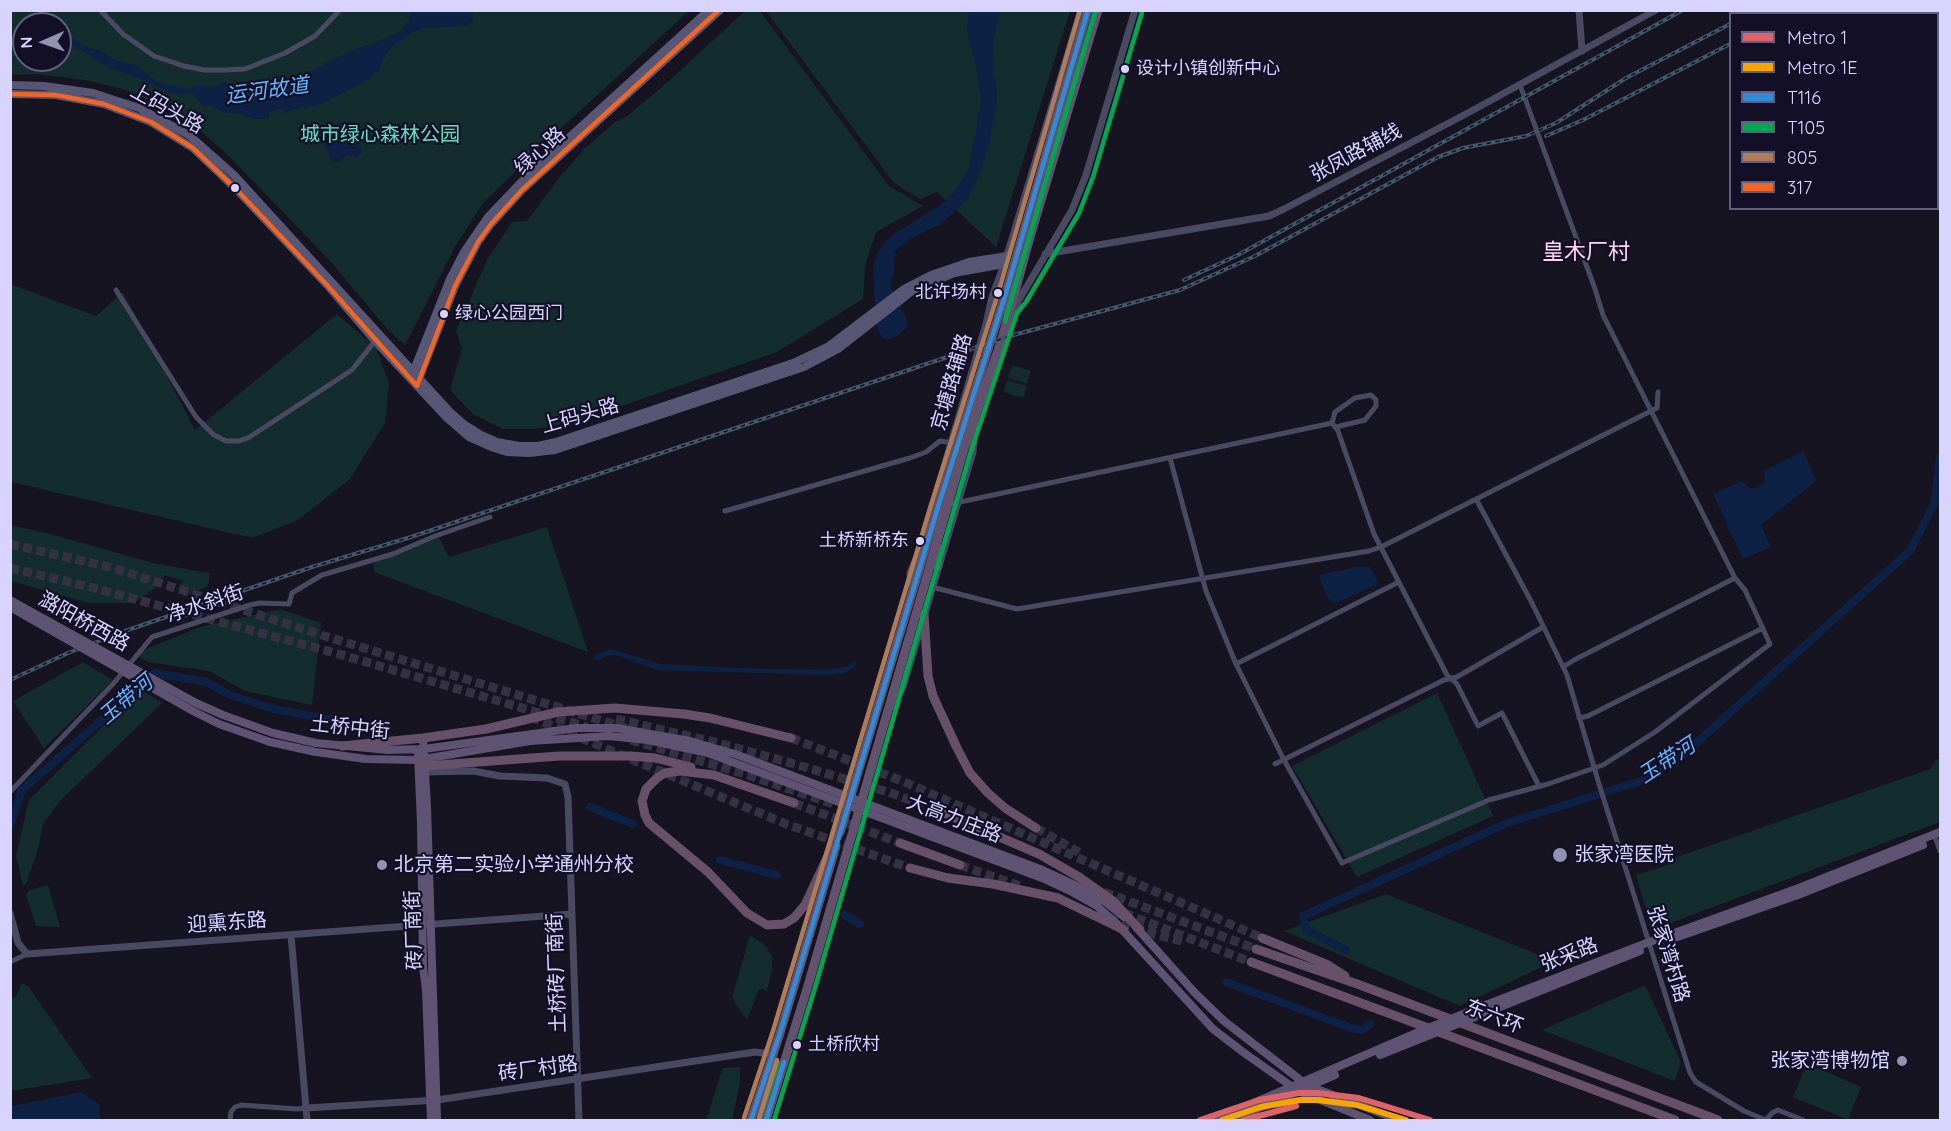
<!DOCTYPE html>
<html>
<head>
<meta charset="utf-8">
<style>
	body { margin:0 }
	#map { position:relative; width:1951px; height:1131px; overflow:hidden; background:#161421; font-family:Quicksand,sans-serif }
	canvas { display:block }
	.frame { position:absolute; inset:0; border:12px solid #d9d4ff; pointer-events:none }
	.legend { position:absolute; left:1729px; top:12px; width:210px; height:198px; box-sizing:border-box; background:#130f26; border:2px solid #625e7d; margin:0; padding:8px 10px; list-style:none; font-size:18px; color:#d9d4ff }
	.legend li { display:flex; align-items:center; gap:12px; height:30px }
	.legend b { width:30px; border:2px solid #625e7d }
	.north { position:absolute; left:12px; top:12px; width:60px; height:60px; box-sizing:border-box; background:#130f26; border:2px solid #625e7d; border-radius:50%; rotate:268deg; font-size:16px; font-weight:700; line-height:24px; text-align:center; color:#d9d4ff }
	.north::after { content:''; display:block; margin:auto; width:21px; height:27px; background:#9591b1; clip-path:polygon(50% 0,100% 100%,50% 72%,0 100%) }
</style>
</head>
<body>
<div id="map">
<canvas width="1951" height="1131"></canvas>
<div class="frame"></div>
<ul class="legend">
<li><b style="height:8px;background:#dd626a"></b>Metro 1</li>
<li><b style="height:8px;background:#f7a600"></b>Metro 1E</li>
<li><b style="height:8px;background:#338bd7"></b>T116</li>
<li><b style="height:8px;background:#00a651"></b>T105</li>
<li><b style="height:8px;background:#b07c57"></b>805</li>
<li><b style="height:8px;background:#f26522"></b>317</li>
</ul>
<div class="north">N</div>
</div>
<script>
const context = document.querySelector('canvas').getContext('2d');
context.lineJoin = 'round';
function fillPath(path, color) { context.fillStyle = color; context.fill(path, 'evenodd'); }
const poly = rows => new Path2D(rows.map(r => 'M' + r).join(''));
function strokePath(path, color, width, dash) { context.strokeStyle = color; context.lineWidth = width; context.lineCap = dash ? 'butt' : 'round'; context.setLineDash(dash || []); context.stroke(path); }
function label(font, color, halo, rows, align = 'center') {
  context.font = font + ' Quicksand,"Noto Sans SC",sans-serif'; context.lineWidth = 4.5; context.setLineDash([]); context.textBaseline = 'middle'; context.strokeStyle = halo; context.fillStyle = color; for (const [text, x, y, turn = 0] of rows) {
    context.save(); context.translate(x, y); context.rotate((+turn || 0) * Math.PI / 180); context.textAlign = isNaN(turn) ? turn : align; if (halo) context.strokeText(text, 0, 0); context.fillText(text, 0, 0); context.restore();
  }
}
const green = poly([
	[10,11,689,11,545,143,484,202,456,245,405,345,388,330,331,262,226,153,193,125,164,107,125,90,85,80,38,74,11,75],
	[24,24,60,24,60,60,24,60],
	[745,11,760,11,889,186,923,206,876,232,865,265,863,299,777,352,587,418,536,429,503,429,473,414,450,390,462,349,456,331,487,260,512,222,527,221,559,178,584,149,615,122,627,116,662,87],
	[766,11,1070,11,996,247,937,192,920,199,894,183],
	[10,284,96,316,123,292,195,430,337,314,376,348,389,383,385,423,350,479,298,520,252,538,11,482],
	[1012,365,1031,371,1027,384,1008,378],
	[1007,380,1027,386,1023,398,1004,392],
	[11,525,50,534,157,564,210,573,208,586,186,596,177,589,183,581,165,575,154,589,134,603,88,603,11,581],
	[547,527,588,652,374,572,373,563,439,537,449,557],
	[280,609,321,623,312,705,245,691,209,671,148,662,134,654,200,627],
	[83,662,113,680,44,748,13,701],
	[140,689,162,703,60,801,43,824,38,849,26,884,23,885,16,856,29,800],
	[1437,693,1493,816,1357,877,1292,766],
	[1940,758,1940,822,1652,930,1636,875,1668,865,1674,858,1930,769,1936,760],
	[48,885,60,927,36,926,26,895,29,890],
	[1386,894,1532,952,1554,961,1460,1006,1284,931],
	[750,935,766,946,772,957,772,970,767,991,762,989,758,991,747,1020,732,998],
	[22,983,28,986,92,1078,11,1091,11,998,16,997],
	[1645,985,1681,1062,1675,1081,1542,1030],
	[1807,1063,1861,1087,1848,1120,1793,1097],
	[740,1067,740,1083,732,1120,706,1120,723,1068]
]);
const water = poly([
	[32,11,44,11,54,24,33,24,34,21],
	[413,11,472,11,473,17,471,23,467,26,423,28,413,32,393,45,383,60,379,71,364,82,323,103,305,108,304,106,295,109,288,111,288,113,285,113,283,108,269,112,269,118,259,119,254,119,238,113,223,112,211,105,207,106,205,110,193,93,177,94,169,92,132,75,112,69,76,47,60,44,60,29,83,46,102,51,114,60,135,65,157,82,186,89,198,85,211,87,228,83,284,80,312,71,355,49,372,44,400,32,408,21],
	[970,11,1000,11,994,40,993,69,997,92,996,108,988,148,978,178,966,201,941,224,911,238,895,251,894,273,890,286,907,320,907,328,894,338,886,340,881,336,876,324,873,266,878,251,892,235,939,206,949,197,956,190,969,167,981,102,977,72,967,33,967,21],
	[341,122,349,123,354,129,362,152,356,158,347,155,341,161,336,162,331,160,324,144,325,140,337,139,335,124],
	[1804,451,1816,481,1761,525,1771,547,1743,559,1713,494,1742,481,1750,488,1756,488,1765,482,1764,471],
	[1361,566,1369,567,1373,571,1378,584,1336,603,1329,600,1319,579,1320,575],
	[611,649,660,664,738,668,829,670,847,666,854,661,857,665,845,673,827,675,657,670,617,655,607,655,599,661,593,659,595,655],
	[81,1092,99,1104,100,1120,11,1120,11,1106]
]);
const river = poly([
	[590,807,633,824],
	[10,826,22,790,155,673,207,682,230,695,273,709,356,724],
	[720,860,777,875],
	[845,915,860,924],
	[1346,950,1306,930,1303,916,1507,823,1641,781,1683,755,1910,551,1934,504,1940,458],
	[1226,982,1357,1030,1364,1029,1370,1024]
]);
const motorwayTunnel = poly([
	[10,544,113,568,328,637,626,728],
	[10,568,90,587,339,654,587,727],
	[531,717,786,824,910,868],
	[616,719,718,743,791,763,888,792,937,810],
	[791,738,902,781,1262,938],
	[631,740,748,775,833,804],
	[794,803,900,843],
	[1036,828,1080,853],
	[960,865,1023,887],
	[1104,892,1256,949],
	[1124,913,1251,962],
	[1109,918,1154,934,1185,942]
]);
const minor = poly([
	[100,10,123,34,154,56,184,66,204,70,226,70,245,69,285,53,315,36,340,10],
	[1928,10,1928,14],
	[1804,11,1805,14],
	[1906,14,1917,10],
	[1938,47,1940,58],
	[116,290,196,417,214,435,226,441,239,441,248,438,352,370,375,341],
	[1332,423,1338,431,1374,534,1447,675,1457,684,1478,726,1502,713,1539,786],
	[1332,423,1335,412,1355,398,1371,395,1376,400,1376,406,1365,420,1336,427],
	[1170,458,1206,591,1236,664,1284,760,1342,863,1489,800,1548,784,1603,765,1655,732,1770,644,1745,590,1735,578,1603,315,1595,289,1520,85],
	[1476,499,1532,603,1567,675,1599,784,1690,1073,1696,1082,1744,1111,1761,1118,1760,1120],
	[946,505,1332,423],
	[725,511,910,458,926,452,940,441,954,443],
	[932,587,1017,609,1369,551,1381,547,1651,411,1657,408,1658,392],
	[1236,664,1399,582],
	[1563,667,1574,660,1735,578],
	[1579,718,1588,716,1763,628],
	[1275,764,1444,680,1457,677,1543,627],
	[10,792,113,684,152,637,250,605,259,603,289,604,292,593,322,575,393,554,435,536,490,517],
	[1934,834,1940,851],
	[10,962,27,954],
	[1761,1118,1766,1120,1772,1113,1778,1110,1803,1120],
	[230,1120,231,1112,235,1107,241,1105,297,1109,307,1108]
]);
const tertiary = poly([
	[1579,10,1582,51],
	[1045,254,1269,216,1284,209,1464,115,1656,10],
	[1011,307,1020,298,1072,210,1086,175,1135,10],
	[1009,330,1018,304],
	[913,588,910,573,919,552,986,324,992,297,1005,262,1081,10],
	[892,706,903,687,973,452,975,424],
	[425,772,473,771,500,776,547,778,565,784,568,797,579,1120],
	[10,913,18,943,27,954,572,914],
	[291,935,307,1120],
	[307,1108,437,1100,755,1052,773,1054]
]);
const secondary = poly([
	[10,85,44,86,93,93,139,108,189,135,234,175,450,412,465,425,481,435,497,442,519,446,538,446,556,442,793,363,829,346,904,289,931,275,969,262,1007,256],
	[10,94,56,95,104,104,151,122,193,148,236,189,327,285,375,341,447,418,469,437,494,448,507,452,529,453,555,450,804,367,838,349,912,291,954,273,1004,264],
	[412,375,450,279,464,252,488,217,528,175,709,10],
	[418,381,455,286,478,242,491,224,522,190,720,10]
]);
const primary = poly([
	[273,733,316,743,388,750,424,749,576,728,617,728,690,741,735,754,1040,869,1081,888,1104,901,1124,917],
	[423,738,427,807,437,1120],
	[270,742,316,752,366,759,418,760,530,741,609,736,648,740,708,753,1042,878,1072,892,1097,906,1117,924,1213,1029,1243,1052,1298,1091,1370,1120],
	[418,755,421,822,423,967,426,990,431,1120],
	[1136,927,1195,993,1224,1021,1303,1082,1309,1086,1399,1120],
	[1669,940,1798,895,1923,845],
	[1483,1006,1644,944,1796,889,1940,832],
	[1490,1011,1640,951],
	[1380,1055,1430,1035],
	[1214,1120,1421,1031],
	[1231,1120,1335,1075]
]);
const trunk = poly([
	[937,547,938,566],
	[840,832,938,507,1005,296,1088,10],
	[751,1120,780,1033,836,846],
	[766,1120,807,989,964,449,1002,339,1030,237,1098,10]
]);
const motorway = poly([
	[924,614,928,676,933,696,957,748,970,773,988,793,1005,808,1036,828],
	[342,746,423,738,486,729,558,712,615,708,684,714,710,718,791,738],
	[418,760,425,766,559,756,631,756,655,758,691,767],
	[794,803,714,775,680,771,665,773,657,778,646,789,642,801,645,815,649,823,708,872,747,913,767,925,784,924,794,918,805,905,842,826],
	[937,810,1039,854,1079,877,1113,901,1140,930],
	[900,843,960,865],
	[910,868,948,878,993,884,1058,898,1124,930],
	[1262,938,1328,965,1345,976],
	[1256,949,1360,985,1718,1120],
	[1251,962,1675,1120]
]);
const rail = poly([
	[1752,14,1758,10],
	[1791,14,1797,10],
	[1546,136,1583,120,1730,44],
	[1184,280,1238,255,1683,10],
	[10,680,68,653,125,631,312,567,411,537,1010,336,1180,290,1255,256,1438,157,1463,148,1526,136,1556,123,1626,78,1730,24]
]);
const primaryBridge = poly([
	[10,600,196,703,223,715,273,733],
	[10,607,193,711,219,724,270,742],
	[1421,1031,1483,1006],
	[1430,1035,1490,1011]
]);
const bus1 = poly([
	[751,1120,780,1033,938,507,1005,296,1088,10],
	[766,1120,784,1062]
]);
const bus2 = poly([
	[1005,321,1095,12],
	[759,1120,778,1063],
	[774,1120,814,991,971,451,1017,313,1026,302,1079,213,1093,177,1142,12]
]);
const bus3 = poly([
	[744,1118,773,1031,931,505,998,294,1080,10],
	[759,1118,777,1060]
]);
const bus4 = poly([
	[10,94,56,95,104,104,151,122,193,148,236,189,327,285,417,386,455,286,478,242,491,224,522,190,719,10]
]);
const metro1 = poly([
	[1200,1120,1259,1100,1299,1093,1318,1093,1359,1098,1430,1120],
	[1244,1120,1296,1106]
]);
const metro2 = poly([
	[1222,1120,1261,1107,1300,1100,1318,1100,1357,1105,1406,1120]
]);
const markers = [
	[1125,69,5,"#d9d4ff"],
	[235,188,5,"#d9d4ff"],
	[998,293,5,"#d9d4ff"],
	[444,314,5,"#d9d4ff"],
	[920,541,5,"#d9d4ff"],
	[1560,855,8,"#9591b1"],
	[382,865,6,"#9591b1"],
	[797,1045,5,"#d9d4ff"],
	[1902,1061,6,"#9591b1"]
];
const busNames = [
	["设计小镇创新中心",1136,69],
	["北许场村",987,293,"right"],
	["绿心公园西门",455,314],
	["土桥新桥东",909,541,"right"],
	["土桥欣村",808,1045]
];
const streetNames = [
	["上码头路",167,109,29],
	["绿心路",540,151,-42],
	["张凤路辅线",1356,153,-28],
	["京塘路辅路",952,382,-74],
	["上码头路",580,416,-16],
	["净水斜街",205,604,-18],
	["潞阳桥西路",84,622,29],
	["土桥中街",350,728,6],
	["大高力庄路",954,819,21],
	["迎熏东路",227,923,-4],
	["砖厂南街",414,930,-92],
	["张家湾村路",1668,954,73],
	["张采路",1569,955,-21],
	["土桥砖厂南街",557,973,-92],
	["东六环",1494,1017,21],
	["砖厂村路",538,1069,-8]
];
const parkNames = [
	["城市绿心森林公园",380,135]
];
const poiNames = [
	["张家湾医院",1574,855],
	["北京第二实验小学通州分校",394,865],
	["张家湾博物馆",1890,1061,"right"]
];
const waterNames = [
	["运河故道",267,91,-8],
	["玉带河",126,700,-40],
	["玉带河",1667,761,-33]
];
const quarterNames = [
	["皇木厂村",1586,252]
];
fillPath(green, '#132c2d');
fillPath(water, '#0d2144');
strokePath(river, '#0d2144', 8);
strokePath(motorwayTunnel, '#333142', 9, [9, 4.5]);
strokePath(minor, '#4a4962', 5);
strokePath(tertiary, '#4a4962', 7);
strokePath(secondary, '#575674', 8);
strokePath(primary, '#5e5373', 8);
strokePath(trunk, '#62526e', 9);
strokePath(motorway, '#67516a', 9);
strokePath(rail, '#43596b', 4);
strokePath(rail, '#130f26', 1.5, [4.5]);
strokePath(primaryBridge, '#5e5373', 8);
strokePath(bus1, '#338bd7', 4.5);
strokePath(bus2, '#00a651', 4.5);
strokePath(bus3, '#b07c57', 4.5);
strokePath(bus4, '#f26522', 4.5);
strokePath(metro1, '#dd626a', 6);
strokePath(metro2, '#f7a600', 6);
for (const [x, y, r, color] of markers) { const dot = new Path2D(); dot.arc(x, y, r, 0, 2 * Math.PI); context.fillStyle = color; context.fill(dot); strokePath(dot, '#130f26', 2); }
label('18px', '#d9d4ff', '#130f26', busNames, 'left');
label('20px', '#d9d4ff', '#130f26', streetNames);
label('20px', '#5fe0c0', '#130f26', parkNames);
label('20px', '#d9d4ff', '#130f26', poiNames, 'left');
label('italic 21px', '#62b6ff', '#130f26', waterNames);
label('22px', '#ffd6f0', '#130f26', quarterNames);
</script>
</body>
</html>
